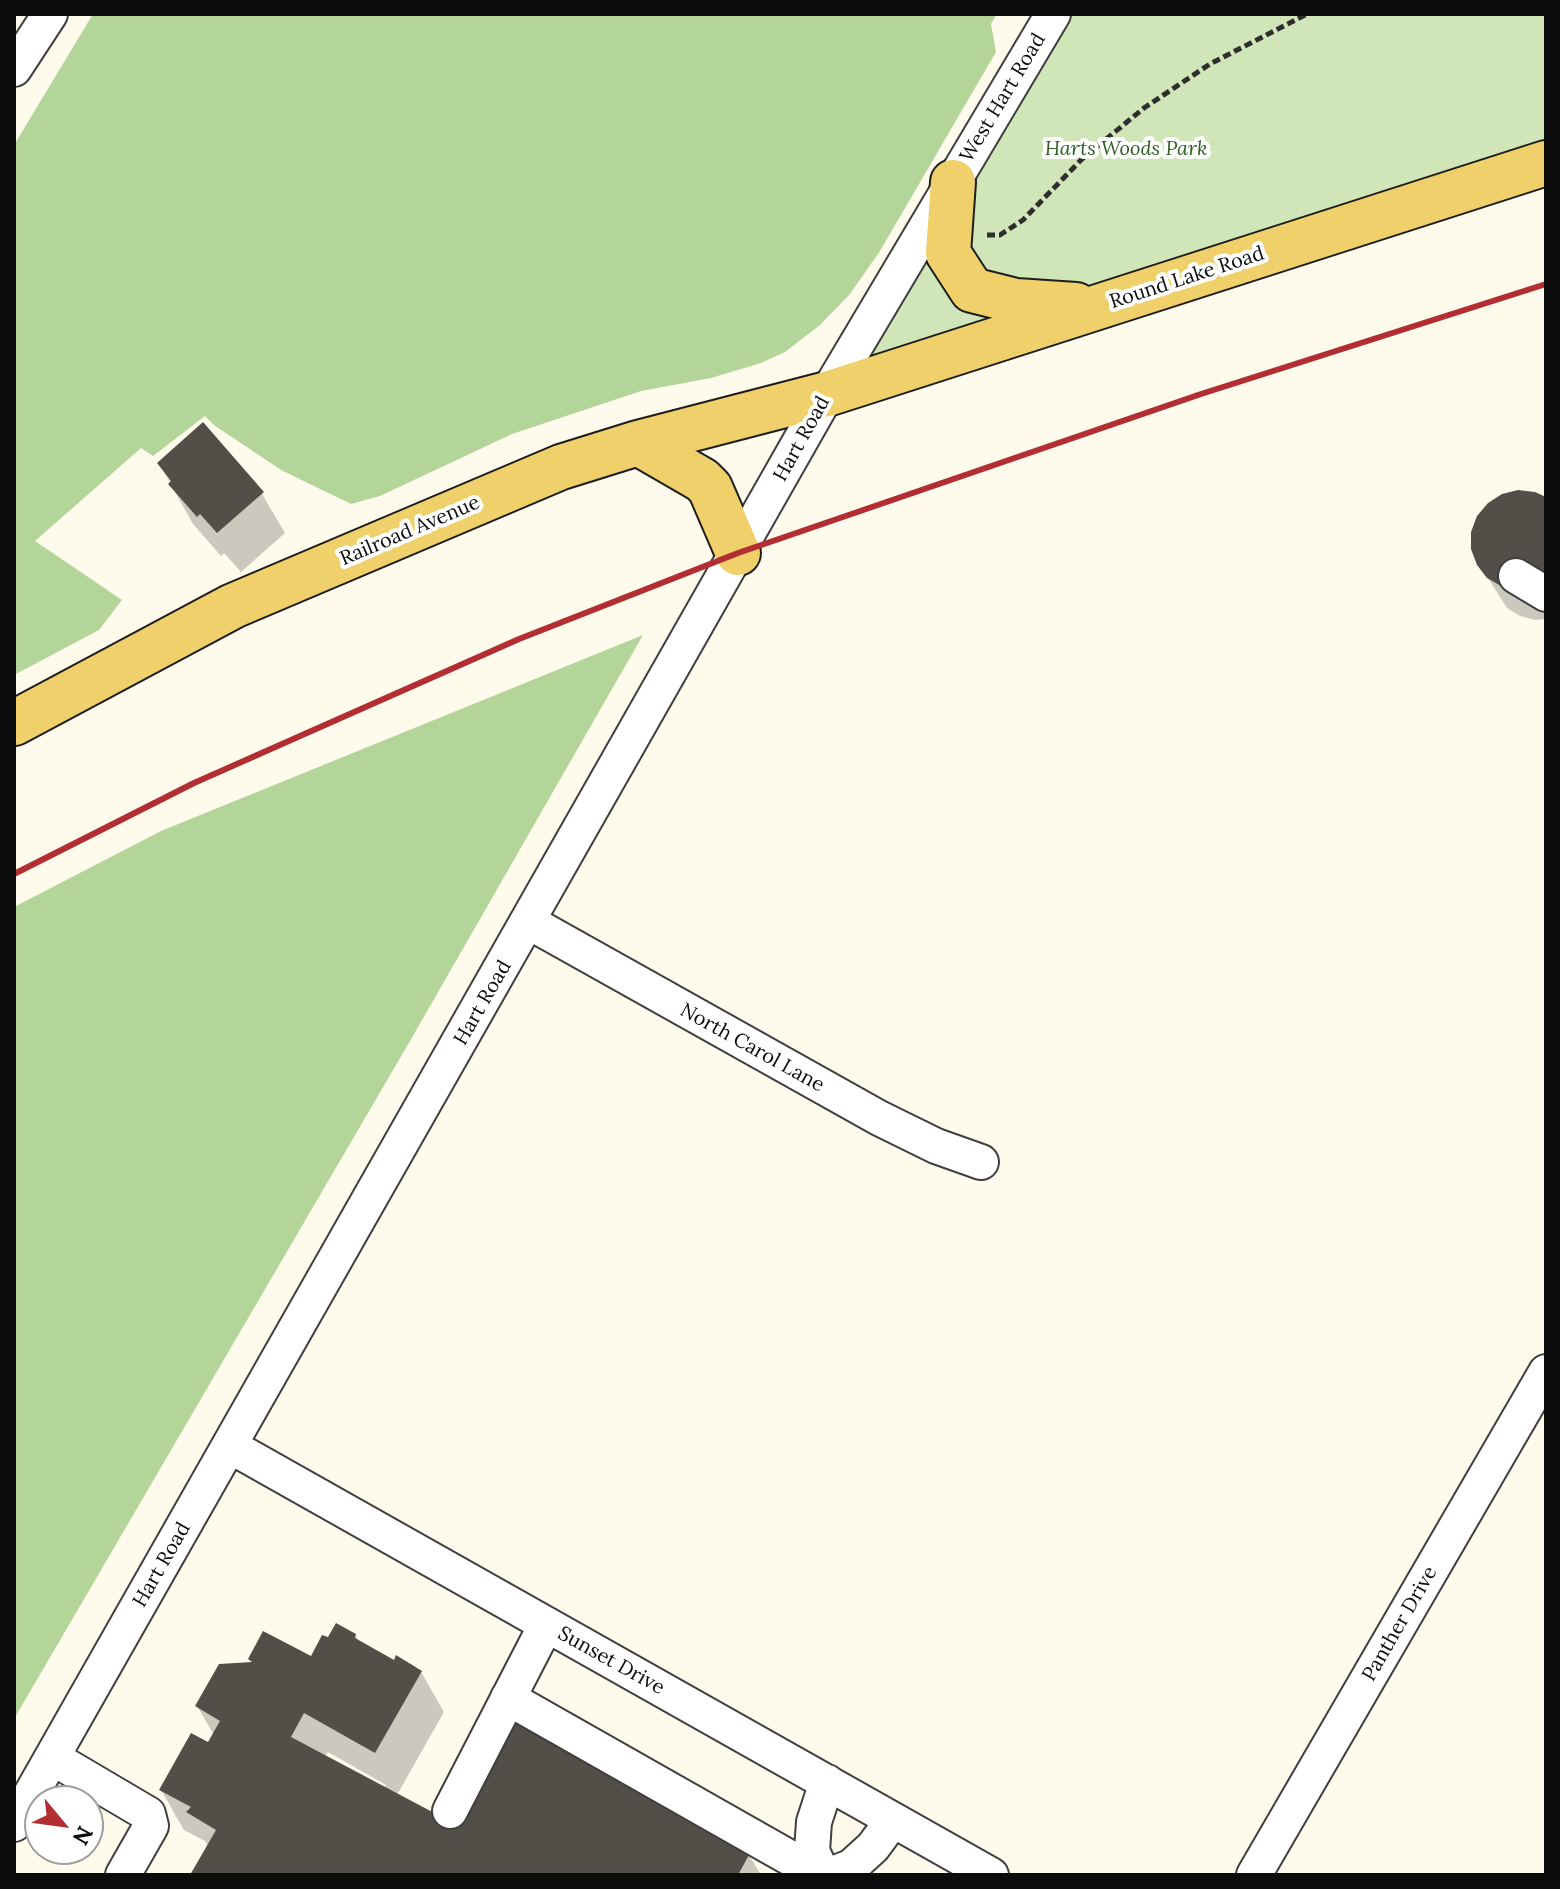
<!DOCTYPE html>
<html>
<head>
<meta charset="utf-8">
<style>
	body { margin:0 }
	#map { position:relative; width:1560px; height:1889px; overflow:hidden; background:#fefbed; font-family:Lora,serif }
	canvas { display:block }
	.frame { position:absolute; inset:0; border:16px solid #0c0c0c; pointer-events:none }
	.north { position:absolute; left:24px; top:1785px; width:80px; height:80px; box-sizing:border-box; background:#fff; border:2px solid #9e9e9e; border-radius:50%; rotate:119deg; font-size:22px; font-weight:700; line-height:32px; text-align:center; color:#0c0c0c }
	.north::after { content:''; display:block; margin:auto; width:28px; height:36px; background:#b32e33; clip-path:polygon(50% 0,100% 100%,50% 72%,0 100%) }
</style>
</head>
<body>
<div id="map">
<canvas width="1560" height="1889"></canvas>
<div class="frame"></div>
<div class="north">N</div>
</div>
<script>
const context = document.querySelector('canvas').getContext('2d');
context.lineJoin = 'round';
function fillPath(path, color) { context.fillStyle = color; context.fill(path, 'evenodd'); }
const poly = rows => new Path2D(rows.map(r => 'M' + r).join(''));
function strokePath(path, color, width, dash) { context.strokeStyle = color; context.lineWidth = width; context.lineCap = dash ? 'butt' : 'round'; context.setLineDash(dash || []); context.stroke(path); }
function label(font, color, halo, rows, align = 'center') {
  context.font = font + ' Lora,serif'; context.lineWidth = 8; context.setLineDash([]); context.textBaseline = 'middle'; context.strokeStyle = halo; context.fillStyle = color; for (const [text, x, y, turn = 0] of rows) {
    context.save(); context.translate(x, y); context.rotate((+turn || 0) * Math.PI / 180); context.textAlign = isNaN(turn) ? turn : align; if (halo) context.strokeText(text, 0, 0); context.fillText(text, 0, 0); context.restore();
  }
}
const green = poly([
	[1047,14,1546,14,1546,152,827,394]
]);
const forest = poly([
	[93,14,997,14,991,24,996,52,880,251,850,294,820,325,785,352,761,363,711,378,641,391,512,434,380,496,351,504,281,470,214,425,205,416,153,456,141,448,35,541,122,600,99,630,14,675,14,145],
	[643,635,410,1041,14,1719,14,907,161,831]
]);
const shadow = poly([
	[159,463,262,494,285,533,241,572,224,553,221,556,193,524],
	[1546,500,1546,619,1535,620,1520,616,1507,608,1479,564],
	[355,1635,360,1643,395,1662,421,1672,444,1712,397,1795,456,1826,749,1855,761,1875,192,1875,209,1847,205,1841,184,1830,161,1790,209,1744,214,1735,197,1706,253,1664,250,1659,312,1659],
	[328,1752,386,1785,384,1788,325,1757]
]);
const building = poly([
	[203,422,264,492,217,533,200,514,197,517,168,484,171,481,157,463],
	[1518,490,1535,492,1546,497,1546,583,1516,590,1501,586,1487,578,1477,565,1471,549,1471,532,1477,516,1488,503,1502,494],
	[336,1623,356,1634,355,1638,394,1660,396,1655,422,1671,375,1753,304,1713,291,1737,455,1824,516,1722,750,1853,738,1875,190,1875,216,1830,186,1812,191,1807,159,1790,191,1733,208,1742,220,1721,195,1706,219,1664,252,1662,248,1659,263,1631,311,1656,322,1635,328,1637]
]);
const path = poly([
	[987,235,1000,235,1023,220,1082,159,1144,108,1210,64,1307,14]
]);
const minor = poly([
	[14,69,50,14],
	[1516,576,1546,594],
	[529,922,879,1118,936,1146,981,1162],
	[230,1446,991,1875],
	[508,1698,820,1875],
	[53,1758,148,1814,151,1826,123,1875],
	[450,1811,546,1625],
	[14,1824,827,394,1053,14],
	[823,1875,812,1851,814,1822,827,1782],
	[830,1875,851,1867,873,1847,893,1820],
	[1254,1875,1546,1372]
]);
const major = poly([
	[953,182,948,253,972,290,1016,301,1076,305],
	[638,443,702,480,710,488,738,553],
	[14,723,233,606,561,467,638,443,827,394,1546,163]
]);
const rail = poly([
	[14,874,194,783,519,639,738,553,1201,394,1546,284]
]);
const streetNames = [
	["West Hart Road",1003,98,-59],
	["Round Lake Road",1187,278,-18],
	["Hart Road",802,439,-61],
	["Railroad Avenue",410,531,-23],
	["Hart Road",483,1003,-60],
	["North Carol Lane",752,1048,29],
	["Hart Road",162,1565,-60],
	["Panther Drive",1400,1624,-60],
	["Sunset Drive",611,1661,29]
];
const parkNames = [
	["Harts Woods Park",1126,149]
];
fillPath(green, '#d0e6b9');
fillPath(forest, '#b4d599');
fillPath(shadow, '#0003');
fillPath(building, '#544e49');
strokePath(minor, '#3f3f3f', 38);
strokePath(major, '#1d1d1d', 48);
strokePath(path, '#2e2e2e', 5, [8, 4]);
strokePath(minor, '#fff', 34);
strokePath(major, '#efd06b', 44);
strokePath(rail, '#b32e33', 6);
label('20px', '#0c0c0c', '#fff', streetNames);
label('italic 20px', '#2e5f21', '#fff', parkNames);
</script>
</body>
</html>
